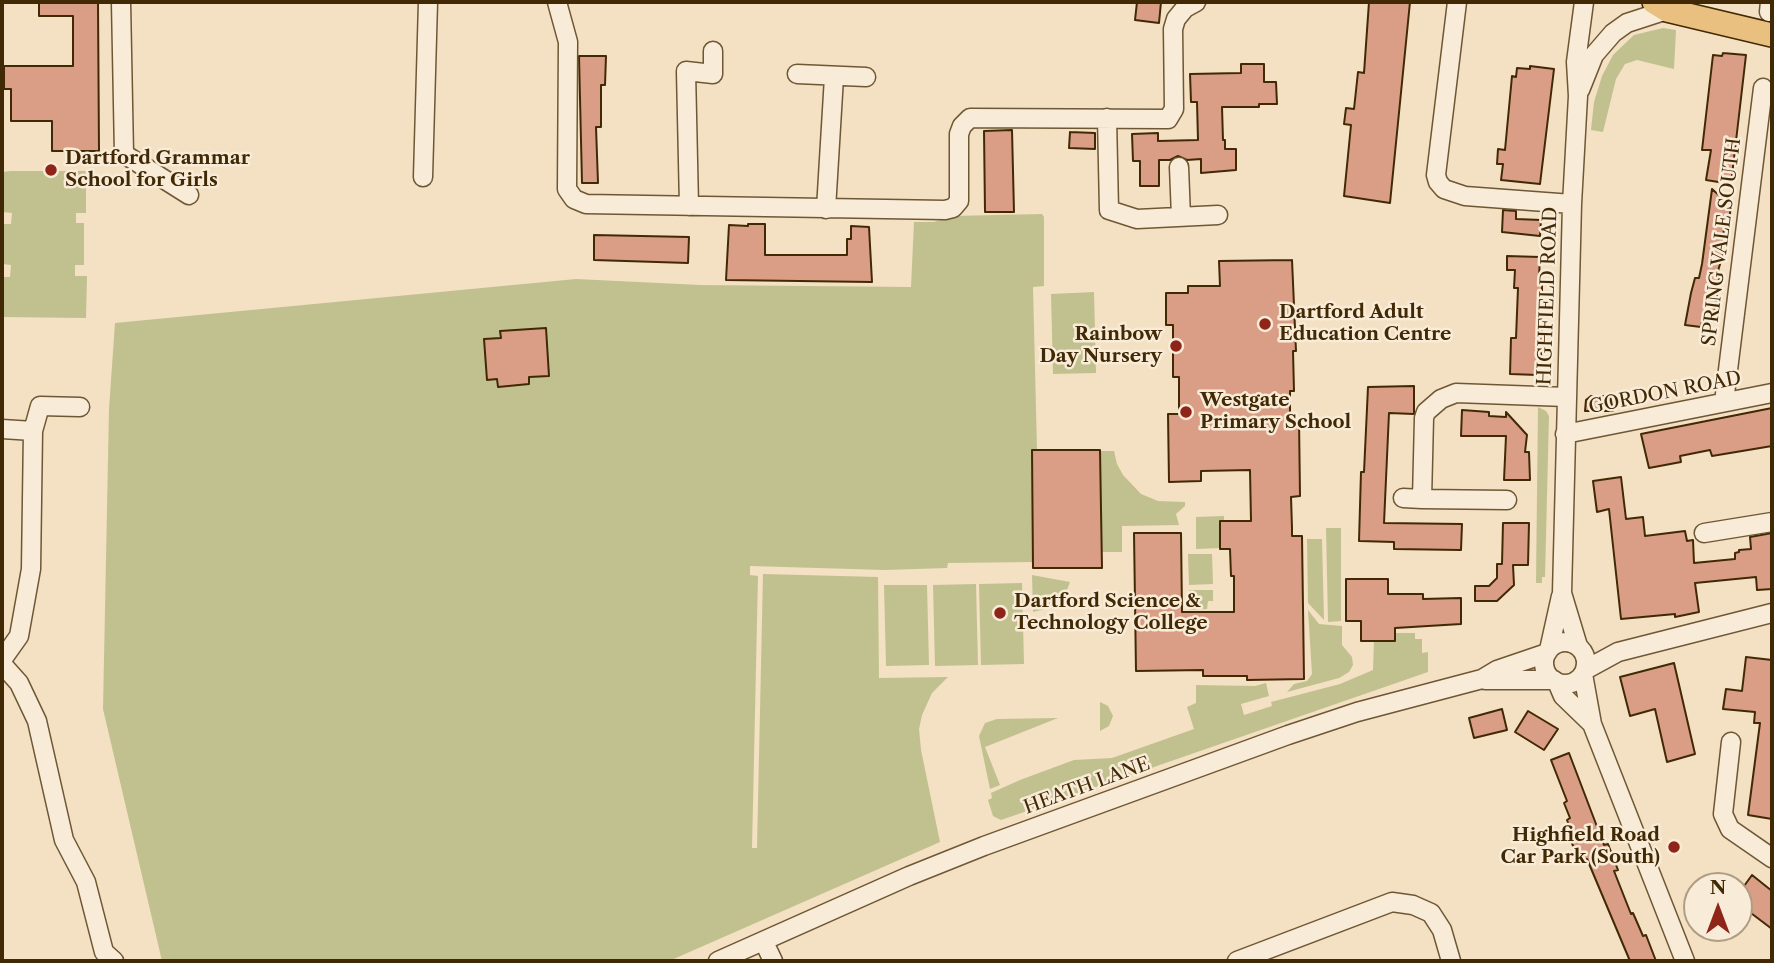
<!DOCTYPE html>
<html>
<head>
<meta charset="utf-8">
<style>
	body { margin:0 }
	#map { position:relative; width:1774px; height:963px; overflow:hidden; background:#f4e0c2; font-family:"Libre Caslon Text",serif }
	canvas { display:block }
	.frame { position:absolute; inset:0; border:4px solid #412905; pointer-events:none }
	.north { position:absolute; left:1683px; top:872px; width:70px; height:70px; box-sizing:border-box; background:#f8ebd7; border:2px solid #af9d83; border-radius:50%; rotate:0deg; font-size:19px; font-weight:700; line-height:28px; text-align:center; color:#412905 }
	.north::after { content:''; display:block; margin:auto; width:24px; height:32px; background:#8f2418; clip-path:polygon(50% 0,100% 100%,50% 72%,0 100%) }
</style>
</head>
<body>
<div id="map">
<canvas width="1774" height="963"></canvas>
<div class="frame"></div>
<div class="north">N</div>
</div>
<script>
const context = document.querySelector('canvas').getContext('2d');
context.lineJoin = 'round';
function fillPath(path, color) { context.fillStyle = color; context.fill(path, 'evenodd'); }
const poly = rows => new Path2D(rows.map(r => 'M' + r).join(''));
function strokePath(path, color, width, dash) { context.strokeStyle = color; context.lineWidth = width; context.lineCap = dash ? 'butt' : 'round'; context.setLineDash(dash || []); context.stroke(path); }
function label(font, color, halo, rows, align = 'center') {
  context.font = font + ' "Libre Caslon Text",serif'; context.lineWidth = 5; context.setLineDash([]); context.textBaseline = 'middle'; context.strokeStyle = halo; context.fillStyle = color; for (const [text, x, y, turn = 0] of rows) {
    context.save(); context.translate(x, y); context.rotate((+turn || 0) * Math.PI / 180); context.textAlign = isNaN(turn) ? turn : align; if (halo) context.strokeText(text, 0, 0); context.fillText(text, 0, 0); context.restore();
  }
}
const green = poly([
	[1663,28,1676,30,1674,69,1637,60,1625,64,1616,79,1603,132,1591,130,1594,102,1602,76,1613,55,1634,35],
	[11,171,86,171,86,213,76,213,76,223,84,223,84,265,75,265,75,276,87,276,86,318,2,317,2,277,10,277,11,265,2,264,2,224,11,224,12,213,2,212,2,172],
	[1042,214,1044,217,1044,286,1033,287,1037,450,1032,451,1033,562,948,563,947,568,885,570,750,566,750,575,758,576,752,848,757,848,763,574,878,577,879,678,948,677,932,693,922,715,919,729,921,750,940,842,669,961,162,961,103,709,109,409,115,323,576,279,700,285,911,287,914,222,934,222,952,216],
	[1094,292,1096,373,1053,374,1051,294],
	[1538,407,1546,411,1549,416,1545,577,1542,577,1542,583,1536,583],
	[1100,451,1114,451,1117,464,1123,475,1141,494,1158,501,1185,502,1185,506,1176,514,1179,525,1122,526,1122,552,1102,552],
	[1224,516,1224,521,1220,522,1220,548,1196,549,1196,517],
	[1326,528,1341,528,1341,621,1328,622],
	[1307,539,1322,539,1324,620,1308,603],
	[1188,554,1212,554,1213,584,1189,585],
	[1032,575,1070,582,1065,595,1058,602,1050,608,1033,612],
	[1022,583,1024,664,981,665,979,584],
	[976,584,978,665,935,666,933,585],
	[884,585,927,585,929,665,886,666],
	[1189,590,1213,590,1213,601,1208,601,1207,609,1189,610],
	[1308,610,1319,624,1342,626,1342,645,1352,657,1353,665,1349,672,1339,678,1287,692,1294,684,1307,681,1312,674],
	[1395,633,1415,633,1415,639,1422,639,1422,653,1428,652,1428,672,1001,820,993,816,988,800,992,798,991,793,1020,780,1074,760,1112,758,1194,729,1187,707,1196,703,1196,685,1255,686,1266,683,1269,696,1241,704,1244,715,1272,706,1271,702,1340,684,1373,670,1374,641,1395,641],
	[1100,702,1108,706,1113,716,1109,726,1100,731],
	[1058,718,985,747,1000,785,990,789,979,736,985,723,997,719]
]);
const building = poly([
	[39,2,98,2,99,151,52,151,52,121,11,121,11,89,4,89,4,66,73,66,73,16,39,16,39,2],
	[1137,2,1161,2,1159,23,1135,20,1137,2],
	[1369,2,1410,2,1390,203,1344,196,1351,125,1344,124,1346,108,1354,109,1358,72,1364,73,1369,2],
	[1723,53,1746,55,1731,184,1706,180,1711,150,1702,150,1713,55,1722,56,1723,53],
	[579,56,606,56,605,85,601,85,601,127,596,127,598,183,582,183,579,56],
	[1241,64,1264,64,1264,82,1276,82,1277,104,1259,104,1259,107,1222,107,1223,140,1225,140,1225,149,1236,149,1236,170,1201,173,1201,159,1187,160,1178,156,1170,160,1159,160,1159,186,1140,186,1140,161,1133,161,1132,134,1158,133,1158,141,1198,140,1197,102,1191,102,1190,74,1241,73,1241,64],
	[1530,66,1554,69,1540,184,1501,180,1503,164,1497,164,1498,149,1505,150,1512,76,1516,77,1517,68,1530,69,1530,66],
	[1012,130,1014,212,985,212,984,131,1012,130],
	[1070,132,1095,133,1095,149,1069,148,1070,132],
	[1712,189,1731,206,1729,220,1725,222,1722,244,1725,247,1718,271,1720,273,1714,315,1710,324,1702,322,1701,327,1685,325,1691,293,1695,278,1699,278,1702,264,1712,189],
	[1503,210,1516,211,1516,219,1541,220,1540,236,1502,232,1503,210],
	[748,224,765,224,765,255,847,255,847,239,851,239,851,226,869,227,872,282,726,280,729,225,748,226,748,224],
	[594,235,689,237,688,263,594,260,594,235],
	[1507,256,1540,257,1539,277,1542,277,1542,328,1541,363,1538,363,1538,375,1510,374,1511,338,1516,338,1518,288,1514,288,1515,270,1507,270,1507,256],
	[1292,260,1296,351,1293,351,1294,391,1290,391,1290,420,1299,419,1300,496,1291,497,1292,528,1292,536,1302,536,1304,679,1247,680,1247,676,1203,676,1203,670,1136,671,1134,533,1181,533,1182,612,1234,612,1234,576,1231,576,1230,549,1220,549,1220,521,1251,521,1250,470,1201,471,1201,481,1169,482,1168,414,1179,414,1179,377,1173,377,1173,325,1166,325,1166,293,1188,293,1188,286,1220,286,1219,261,1292,260],
	[546,328,549,376,529,377,529,384,498,387,497,379,487,380,484,339,501,338,500,331,546,328],
	[1414,386,1414,414,1389,413,1384,523,1462,524,1461,550,1394,549,1394,542,1359,541,1361,472,1364,472,1368,387,1414,386],
	[1591,396,1610,396,1613,411,1585,411,1586,400,1591,396],
	[1772,408,1772,446,1712,456,1710,450,1680,456,1681,462,1649,468,1641,434,1772,408],
	[1462,410,1489,412,1489,416,1506,417,1506,412,1527,435,1525,452,1529,452,1530,480,1504,480,1506,436,1461,436,1462,410],
	[1032,450,1100,450,1102,568,1033,568,1032,450],
	[1621,477,1626,519,1643,517,1645,536,1685,531,1687,541,1693,540,1694,563,1735,559,1735,553,1739,552,1739,550,1751,549,1750,537,1772,533,1772,589,1757,590,1756,577,1695,583,1699,612,1675,617,1675,614,1621,619,1609,509,1597,512,1593,481,1621,477],
	[1503,523,1529,523,1528,565,1513,565,1514,585,1497,601,1475,601,1475,586,1489,586,1497,578,1497,564,1502,564,1503,523],
	[1346,579,1388,579,1388,594,1423,594,1423,599,1461,598,1461,624,1395,628,1395,641,1361,641,1361,621,1346,621,1346,579],
	[1746,657,1772,660,1772,819,1748,815,1760,723,1754,723,1755,712,1723,709,1726,689,1742,691,1746,657],
	[1674,663,1695,754,1667,762,1655,709,1630,716,1620,677,1674,663],
	[1502,709,1507,730,1474,738,1469,718,1502,709],
	[1528,711,1558,729,1544,750,1515,732,1528,711],
	[1569,753,1604,845,1608,844,1618,870,1614,871,1631,914,1633,913,1643,936,1646,935,1656,961,1630,961,1587,859,1580,862,1568,834,1572,833,1567,820,1570,818,1564,803,1567,801,1551,760,1569,753],
	[1752,875,1772,891,1772,929,1739,904,1739,893,1752,875]
]);
const minor = poly([
	[121,2,124,154,189,195],
	[557,2,568,42,567,189,574,199,586,204,945,210,953,208,959,201,959,134,962,126,970,118,1168,119,1174,109,1173,29,1176,19,1185,8,1196,2],
	[1457,2,1436,175,1438,182,1444,189,1465,196,1572,204],
	[1769,12,1770,2],
	[797,74,866,77],
	[1580,90,1594,55,1613,33,1627,23,1667,10],
	[1107,118,1109,210,1137,219,1218,215],
	[1179,167,1181,217],
	[423,177,428,2],
	[689,206,686,71,713,74,713,51],
	[826,209,834,77],
	[1724,402,1763,88],
	[2,429,33,431],
	[1565,434,1772,393],
	[1403,498,1422,499],
	[1507,500,1422,499,1424,418,1426,412,1441,399,1456,393,1566,397],
	[1704,533,1772,522],
	'1544 663a21 21 0 1 1 42 0a21 21 0 1 1-42 0Z',
	[1578,646,1562,593,1572,204,1578,96,1576,62,1584,2],
	[1549,650,1561,596],
	[2,660,19,636,31,569,33,431,40,406,80,407],
	[2,664,19,683,37,721,64,840,86,882,104,952,114,961],
	[1585,670,1618,652,1772,613],
	[1583,674,1592,724,1685,961],
	[1485,680,1554,680],
	[1557,682,1563,696,1592,724],
	[1731,742,1723,814,1730,829,1772,858],
	[764,942,773,961],
	[718,961,909,876,984,846,1288,735,1357,712,1482,679,1497,670,1547,653],
	[1237,961,1392,902,1413,905,1431,913,1442,930,1451,961]
]);
const major = poly([
	[1654,2,1667,10,1772,35]
]);
const markers = [
	[51,170,7,"#8f2418"],
	[1265,324,7,"#8f2418"],
	[1176,346,7,"#8f2418"],
	[1186,412,7,"#8f2418"],
	[1000,613,7,"#8f2418"],
	[1674,847,7,"#8f2418"]
];
const poiNames = [
	["Dartford Grammar",65,159],
	["School for Girls",65,181],
	["Dartford Adult",1279,313],
	["Education Centre",1279,335],
	["Rainbow",1162,335,"right"],
	["Day Nursery",1162,357,"right"],
	["Westgate",1200,401],
	["Primary School",1200,423],
	["Dartford Science &",1014,602],
	["Technology College",1014,624],
	["Highfield Road",1660,836,"right"],
	["Car Park (South)",1660,858,"right"]
];
const streetNames = [
	["SPRING VALE SOUTH",1722,242,-83],
	["HIGHFIELD ROAD",1548,296,-88],
	["GORDON ROAD",1665,393,-11],
	["HEATH LANE",1087,786,-20]
];
fillPath(green, '#c0c18f');
fillPath(building, '#da9e86');
strokePath(building, '#412905', 2);
strokePath(minor, '#6e5734', 21);
strokePath(major, '#412905', 26);
strokePath(minor, '#f8ebd7', 18);
strokePath(major, '#eac081', 23);
for (const [x, y, r, color] of markers) { const dot = new Path2D(); dot.arc(x, y, r, 0, 2 * Math.PI); context.fillStyle = color; context.fill(dot); strokePath(dot, '#f8ebd7', 2.5); }
label('bold 19px', '#412905', '#f8ebd7', poiNames, 'left');
label('19px', '#412905', '#f8ebd7', streetNames);
</script>
</body>
</html>
